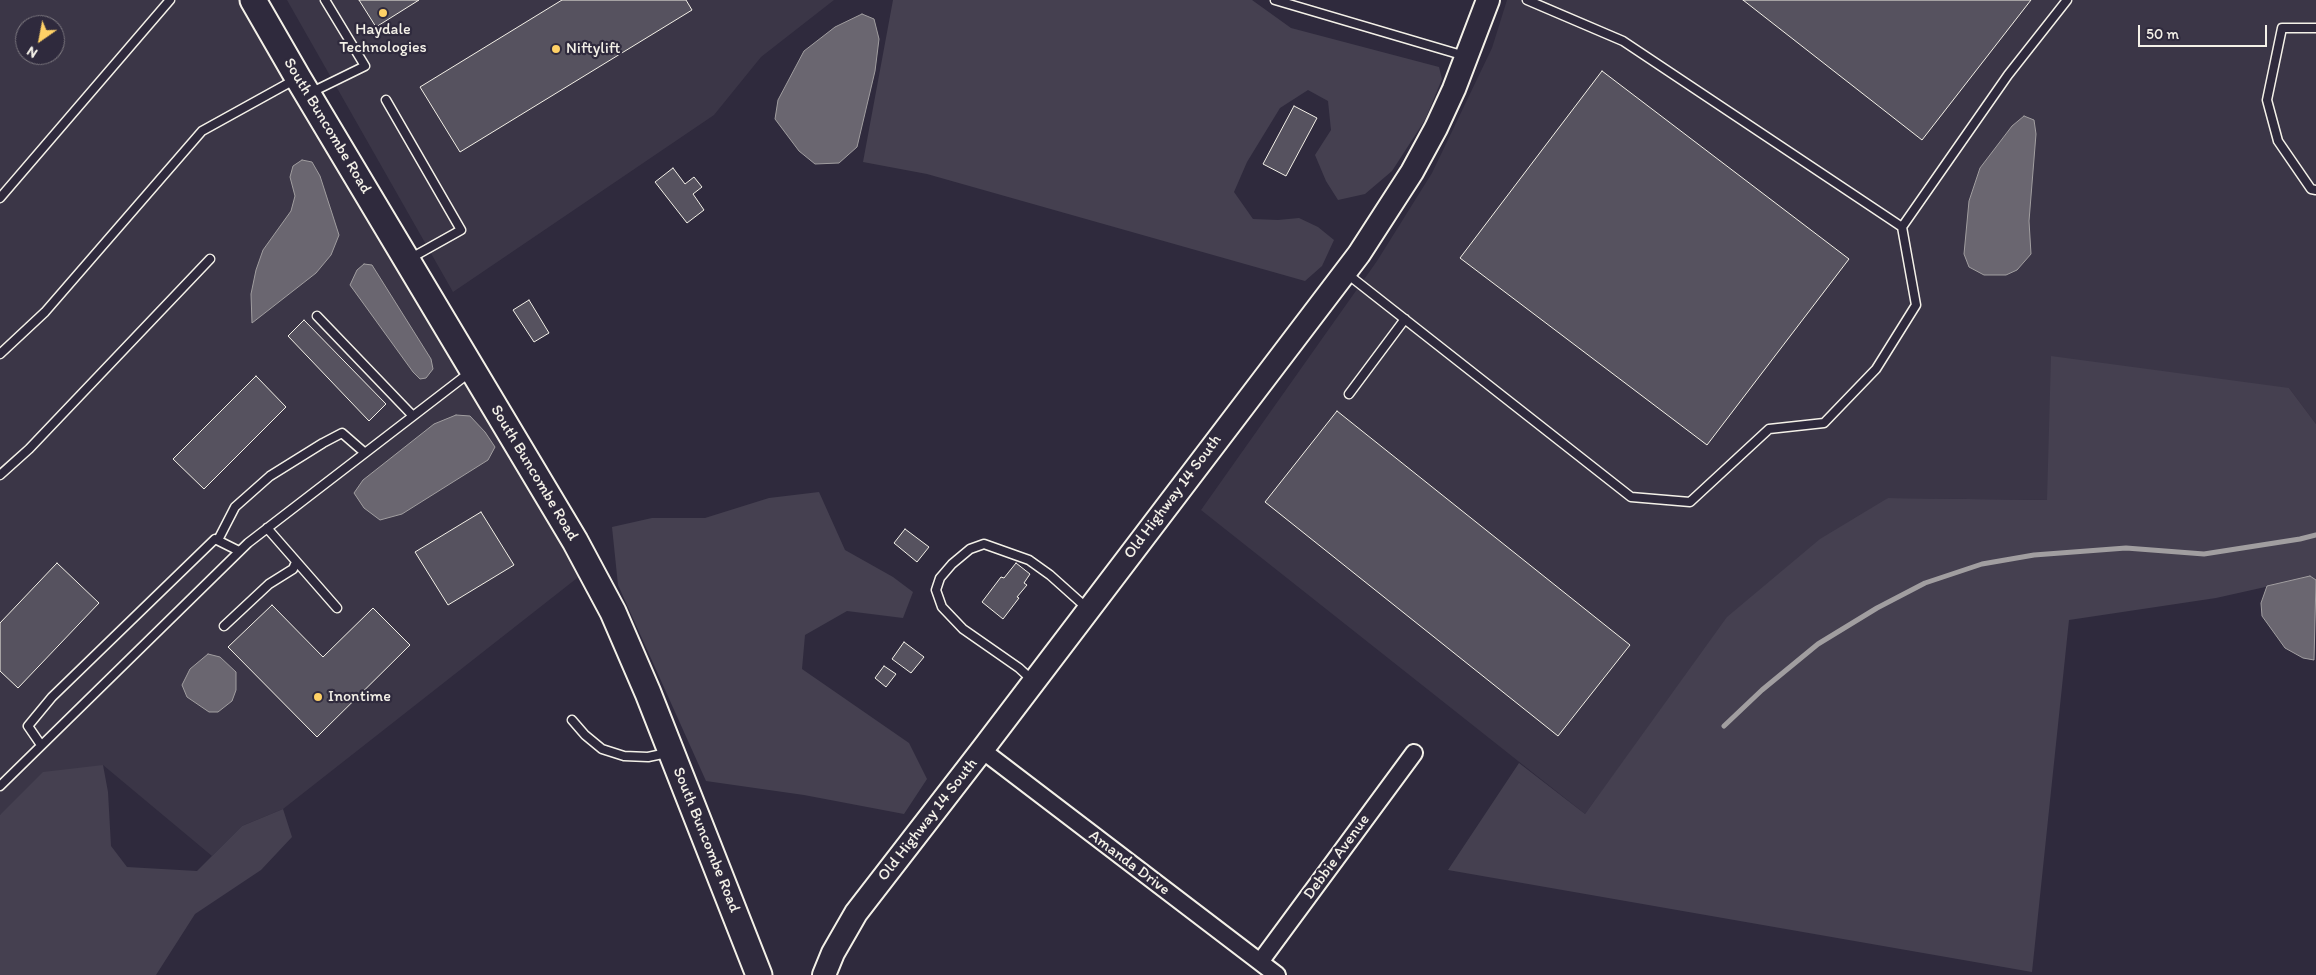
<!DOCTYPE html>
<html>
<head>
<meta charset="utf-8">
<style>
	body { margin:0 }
	#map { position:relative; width:2316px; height:975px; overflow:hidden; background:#2f2a3d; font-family:Itim,sans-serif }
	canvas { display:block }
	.north { position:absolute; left:15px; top:15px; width:50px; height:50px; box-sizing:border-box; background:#2f2a3d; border:1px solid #7e7a81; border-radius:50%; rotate:213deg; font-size:14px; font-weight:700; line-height:20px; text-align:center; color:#f4f1e8 }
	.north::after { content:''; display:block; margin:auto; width:18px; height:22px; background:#ffd166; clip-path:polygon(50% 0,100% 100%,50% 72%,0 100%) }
	.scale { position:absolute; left:2138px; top:25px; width:129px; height:22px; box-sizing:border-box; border:2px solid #f4f1e8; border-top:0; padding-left:6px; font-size:15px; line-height:18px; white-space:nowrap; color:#f4f1e8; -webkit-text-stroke:4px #2f2a3d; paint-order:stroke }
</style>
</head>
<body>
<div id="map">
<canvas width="2316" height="975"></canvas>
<div class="north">N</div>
<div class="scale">50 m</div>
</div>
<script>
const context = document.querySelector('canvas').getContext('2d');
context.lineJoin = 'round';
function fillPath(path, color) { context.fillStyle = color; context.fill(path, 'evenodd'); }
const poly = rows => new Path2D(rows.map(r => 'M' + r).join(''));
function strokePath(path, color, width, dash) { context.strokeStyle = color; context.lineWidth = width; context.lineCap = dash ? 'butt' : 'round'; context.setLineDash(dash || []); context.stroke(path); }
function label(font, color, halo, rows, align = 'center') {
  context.font = font + ' Itim,sans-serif'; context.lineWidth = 4.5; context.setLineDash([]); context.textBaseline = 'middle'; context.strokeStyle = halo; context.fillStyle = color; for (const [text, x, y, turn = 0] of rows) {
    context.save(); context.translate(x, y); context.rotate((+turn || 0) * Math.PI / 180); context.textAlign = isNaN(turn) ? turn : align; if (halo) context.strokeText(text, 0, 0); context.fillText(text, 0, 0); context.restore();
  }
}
const built = poly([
	[0,0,239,0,581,575,283,809,242,826,212,856,103,765,0,815],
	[25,25,55,25,55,55,25,55],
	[287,0,834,0,761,57,714,115,453,292],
	[1507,0,2316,0,2316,424,2289,388,2047,500,1888,498,1650,726,1585,814,1201,510,1377,261,1432,173,1492,48]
]);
const green = poly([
	[893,0,1252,0,1291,28,1439,67,1442,79,1425,120,1392,171,1365,194,1338,200,1326,181,1315,155,1331,130,1328,101,1308,90,1280,108,1247,162,1234,192,1253,219,1278,220,1299,218,1318,227,1334,240,1322,266,1305,281,927,174,863,162],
	[2051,356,2289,388,2316,424,2316,580,2310,577,2216,598,2069,620,2032,972,1448,870,1519,763,1585,814,1727,617,1820,539,1888,498,2047,500],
	[819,492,845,550,893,577,913,592,903,618,847,611,805,635,802,669,909,743,927,779,904,814,804,795,706,781,618,585,612,527,652,518,705,518,769,498],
	[103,765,108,792,111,846,127,867,197,871,242,826,283,809,292,837,261,870,195,914,156,975,0,975,0,815,43,772]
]);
const water = poly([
	[862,14,874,19,879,39,875,71,857,147,839,163,815,164,799,151,775,119,778,100,804,51,835,27,862,14],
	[2024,116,2034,120,2036,134,2029,221,2031,254,2017,270,2006,275,1984,275,1969,267,1964,254,1969,201,1980,168,2012,126,2024,116],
	[302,160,312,162,320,176,339,235,331,255,316,273,252,323,251,294,256,270,263,250,291,211,295,196,290,177,293,166,302,160],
	[364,264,372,265,431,359,433,369,426,378,420,379,413,372,350,285,357,270,364,264],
	[456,415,470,416,485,432,495,447,488,460,402,514,380,520,364,508,354,493,363,480,434,424,456,415],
	[2310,576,2316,580,2314,660,2303,658,2285,648,2262,616,2261,603,2267,586,2310,576],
	[208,654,220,657,236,672,236,690,232,701,218,712,209,712,187,697,182,685,190,669,208,654]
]);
const stream = poly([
	[1724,726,1762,690,1818,644,1877,608,1925,583,1982,564,2034,555,2126,548,2204,554,2300,539,2316,535]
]);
const building = poly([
	[359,0,419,0,376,27,359,0],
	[562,0,686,0,692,10,460,152,420,87,562,0],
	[1743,0,2031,0,1922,140,1743,0],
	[1602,71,1849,259,1707,445,1460,258,1602,71],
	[1294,106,1317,118,1286,176,1263,164,1294,106],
	[673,168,685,184,694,177,702,187,693,194,704,210,687,223,655,182,673,168],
	[529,300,549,333,534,342,513,310,529,300],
	[304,320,386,404,369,421,288,336,304,320],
	[256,376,286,407,204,489,173,459,256,376],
	[1337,411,1630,645,1558,736,1265,502,1337,411],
	[481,512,514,565,448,605,415,552,481,512],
	[905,529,929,547,917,562,894,543,905,529],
	[57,563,99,603,18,688,0,671,0,623,57,563],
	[1016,563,1030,574,1024,583,1027,585,1017,597,1019,598,1003,619,982,602,1001,577,1004,578,1016,563],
	[272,605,323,657,373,608,410,645,317,737,228,647,272,605],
	[904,642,924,657,911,673,892,659,904,642],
	[884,666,896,674,886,687,875,678,884,666]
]);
const lane = poly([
	[1275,0,1465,56],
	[2316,28,2282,28,2267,100,2278,141,2311,189,2316,190],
	[312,92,365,66,325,0],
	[386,100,461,230,411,258],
	[0,198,170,0],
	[1902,227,2008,75,2067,0],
	[1346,273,1631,497,1690,502,1769,429,1824,423,1876,369,1916,305,1902,227,1623,41,1527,0],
	[317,316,413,416],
	[0,354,45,312,202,131,296,79],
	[1349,394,1405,319],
	[0,475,29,449,210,259],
	[267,528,337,608],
	[218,540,235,507,270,476,323,443,342,433,365,453],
	[224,626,269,584,293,569,296,562],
	[1032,680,1019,668,963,629,942,607,936,590,940,578,952,564,970,549,984,544,1029,560,1050,575,1088,609],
	[572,720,585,735,602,749,624,756,648,757,667,753],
	[41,745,28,726,52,697,215,539,239,551],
	[0,786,248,543,469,373]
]);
const street = poly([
	[982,750,1277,975],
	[1260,962,1414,753]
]);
const secondary = poly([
	[824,975,833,953,856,913,982,750,1359,254,1412,172,1436,128,1454,89,1488,0]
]);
const primary = poly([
	[253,0,298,78,575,541,613,612,648,693,759,975]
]);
const markers = [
	[383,13,5,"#ffd166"],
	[556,49,5,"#ffd166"],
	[318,697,5,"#ffd166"]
];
const poiNames = [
	["Haydale",383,30,"center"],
	["Technologies",383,48,"center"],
	["Niftylift",566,49],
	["Inontime",328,697]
];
const streetNames = [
	["South Buncombe Road",327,126,59],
	["South Buncombe Road",534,473,59],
	["Old Highway 14 South",1173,497,-53],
	["Old Highway 14 South",928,820,-52],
	["South Buncombe Road",706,840,68],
	["Debbie Avenue",1337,857,-54],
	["Amanda Drive",1129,863,37]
];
fillPath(built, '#3b3647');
fillPath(green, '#454050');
fillPath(water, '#6a6670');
strokePath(water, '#a19ea0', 1);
strokePath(stream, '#a19ea0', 5);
fillPath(building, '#56525f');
strokePath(building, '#f4f1e8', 1);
strokePath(lane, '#f4f1e8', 11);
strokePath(street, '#f4f1e8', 20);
strokePath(secondary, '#f4f1e8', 26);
strokePath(primary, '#f4f1e8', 29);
strokePath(lane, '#2f2a3d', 8);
strokePath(street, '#2f2a3d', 16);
strokePath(secondary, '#2f2a3d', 22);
strokePath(primary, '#2f2a3d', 25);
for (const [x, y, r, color] of markers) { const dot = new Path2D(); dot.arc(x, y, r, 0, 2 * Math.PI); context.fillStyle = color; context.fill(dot); strokePath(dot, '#2f2a3d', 2); }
label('16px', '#f4f1e8', '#2f2a3d', poiNames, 'left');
label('16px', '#f4f1e8', '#2f2a3d', streetNames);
</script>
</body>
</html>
